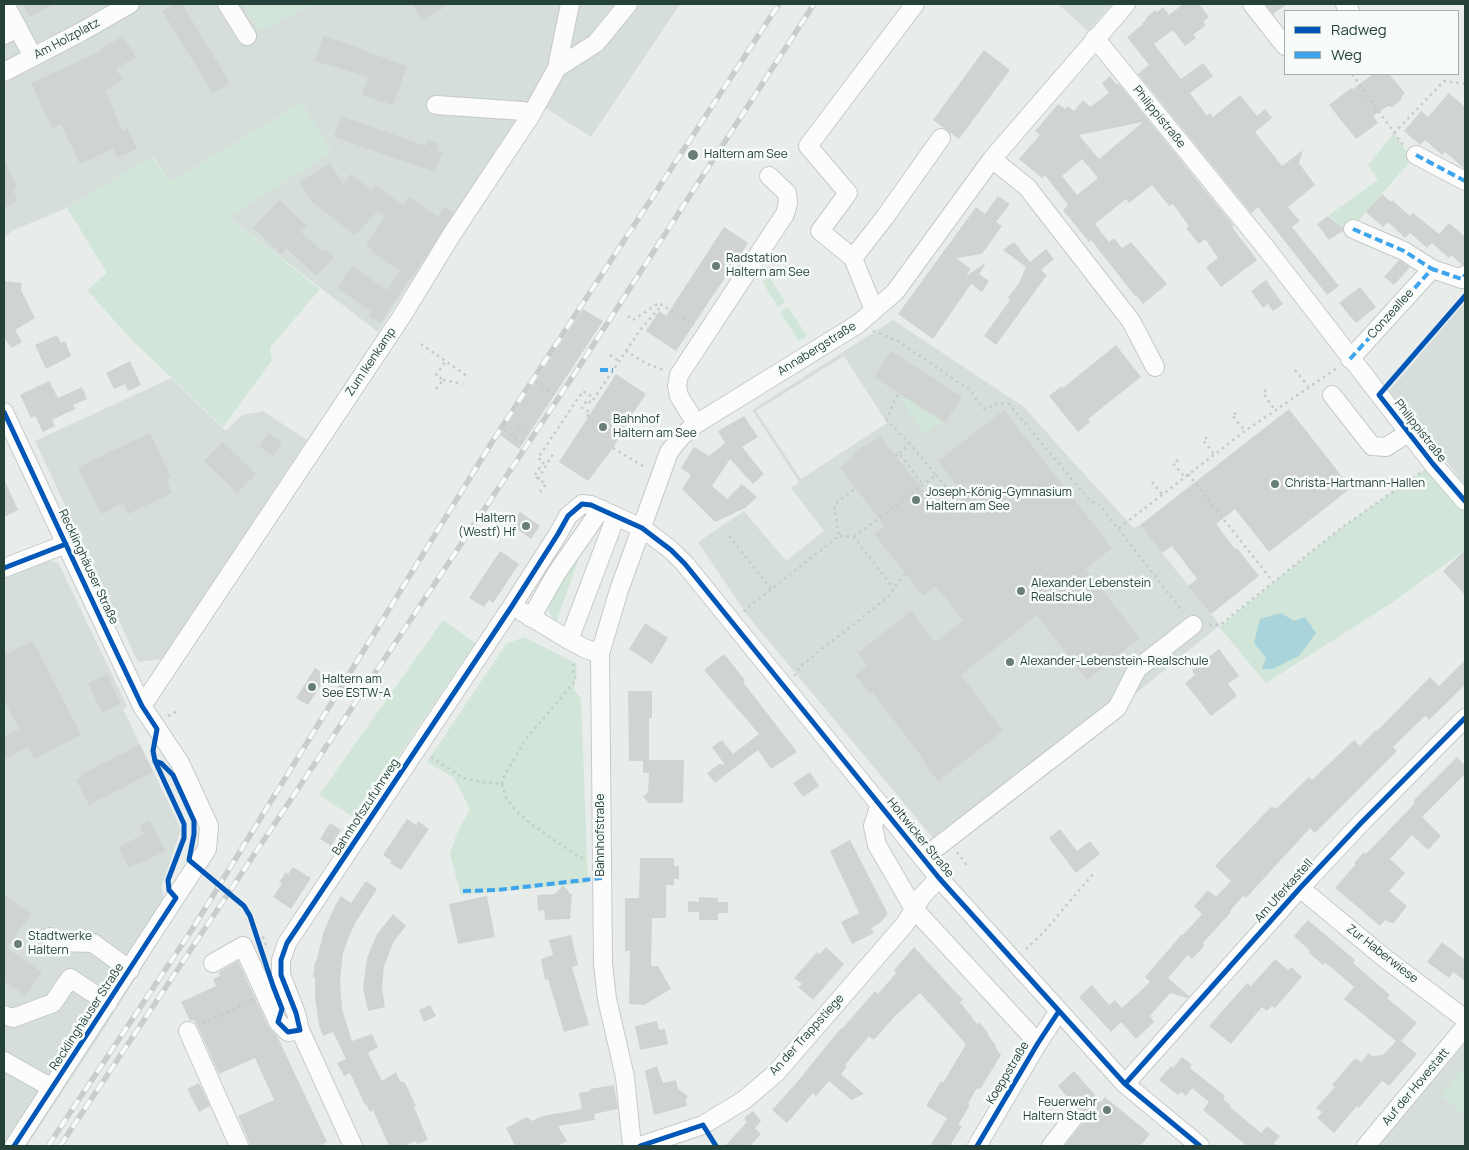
<!DOCTYPE html>
<html>
<head>
<meta charset="utf-8">
<style>
	body { margin:0 }
	#map { position:relative; width:1469px; height:1150px; overflow:hidden; background:#e8edeb; font-family:Manrope,sans-serif }
	canvas { display:block }
	.frame { position:absolute; inset:0; border:5px solid #24423a; pointer-events:none }
	.legend { position:absolute; left:1284px; top:10px; width:175px; height:65px; box-sizing:border-box; background:#f7fbf9; border:1px solid #a3b1ad; margin:0; padding:6px 9px; list-style:none; font-size:15px; color:#24423a }
	.legend li { display:flex; align-items:center; gap:10px; height:25px }
	.legend b { width:25px; border:1px solid #a3b1ad }
</style>
</head>
<body>
<div id="map">
<canvas width="1469" height="1150"></canvas>
<div class="frame"></div>
<ul class="legend">
<li><b style="height:6px;background:#0057b8"></b>Radweg</li>
<li><b style="height:6px;background:#3ea4ec"></b>Weg</li>
</ul>
</div>
<script>
const context = document.querySelector('canvas').getContext('2d');
context.lineJoin = 'round';
function fillPath(path, color) { context.fillStyle = color; context.fill(path, 'evenodd'); }
const poly = rows => new Path2D(rows.map(r => 'M' + r).join(''));
function strokePath(path, color, width, dash) { context.strokeStyle = color; context.lineWidth = width; context.lineCap = dash ? 'butt' : 'round'; context.setLineDash(dash || []); context.stroke(path); }
function label(font, color, halo, rows, align = 'center') {
  context.font = font + ' Manrope,sans-serif'; context.lineWidth = 5; context.setLineDash([]); context.textBaseline = 'middle'; context.strokeStyle = halo; context.fillStyle = color; for (const [text, x, y, turn = 0] of rows) {
    context.save(); context.translate(x, y); context.rotate((+turn || 0) * Math.PI / 180); context.textAlign = isNaN(turn) ? turn : align; if (halo) context.strokeText(text, 0, 0); context.fillText(text, 0, 0); context.restore();
  }
}
const built = poly([
	[4,4,680,4,591,137,530,98,378,332,228,217,331,152,302,103,170,182,153,156,67,208,14,230,4,237],
	[1058,4,1112,4,1088,31],
	[1465,302,1465,486,1417,422,1389,391],
	[893,320,1024,407,1074,463,1134,528,1140,525,1220,625,943,850,747,615,698,542,744,511,786,561,824,531,791,488,799,482,752,410],
	[844,356,887,423,801,479,756,411],
	[171,378,226,431,242,415,263,411,307,440,163,659,138,662,35,441],
	[45,561,53,561,59,564,127,706,123,709,181,829,162,885,163,898,179,909,107,1024,27,1146,4,1146,4,578],
	[1465,1043,1465,1146,1377,1146]
]);
const green = poly([
	[243,4,312,4,260,31],
	[302,103,332,152,228,217,320,289,270,348,272,360,223,427,132,340,87,290,107,273,67,208,152,156,170,182],
	[1394,133,1412,159,1348,233,1329,215,1378,180,1368,165],
	[768,274,785,302,778,307,763,283],
	[788,307,807,336,799,341,780,312],
	[903,396,945,423,932,426,926,435,927,440,901,399],
	[1433,464,1465,501,1465,550,1390,604,1266,683,1219,627,1341,528],
	[583,546,556,623,549,612,548,603],
	[443,620,475,643,356,819,319,795],
	[524,637,577,664,574,690,581,698,588,883,461,895,450,854,457,833,470,809,454,778,427,762,506,644],
	[1465,1067,1465,1116,1441,1096]
]);
const water = poly([
	[1281,613,1294,621,1305,617,1316,633,1299,656,1273,669,1262,669,1266,658,1254,643,1260,619]
]);
const building = poly([
	[22,4,54,4,30,17],
	[174,4,182,4,230,83,213,93,162,11],
	[412,4,451,4,422,20],
	[1183,4,1199,4,1209,17,1203,22,1206,25,1193,35,1196,38,1185,46,1173,30,1154,44,1181,79,1203,63,1208,69,1213,76,1190,93,1207,116,1210,113,1213,117,1240,95,1257,116,1265,109,1272,118,1255,132,1282,166,1303,150,1299,163,1315,185,1288,207,1300,221,1292,227,1339,286,1327,295,1258,207,1251,213,1138,74,1149,65,1127,37,1143,24,1142,23,1146,20,1145,19,1155,10,1157,12,1163,7,1169,15],
	[1265,4,1287,4,1273,14],
	[123,36,136,57,116,69,123,80,105,91,123,131,128,129,137,149,117,158,113,149,80,164,61,124,52,128,31,83,101,51,100,49],
	[323,36,366,50,365,51,407,66,393,105,362,95,368,77,315,61],
	[984,50,1010,70,959,139,933,120],
	[1373,74,1389,74,1405,93,1402,96,1401,100,1392,107,1388,106,1373,116,1378,123,1356,139,1329,105,1351,88,1353,89],
	[1110,76,1116,84,1120,85,1234,226,1232,227,1257,260,1221,287,1206,267,1218,258,1205,239,1199,244,1186,228,1189,226,1173,204,1169,206,1152,185,1129,203,1126,199,1095,224,1109,242,1114,238,1122,248,1131,242,1167,284,1143,304,1136,295,1135,296,1091,240,1089,242,1063,210,1068,205,1045,175,1042,178,1019,159,1040,135,1035,131,1058,104,1065,109,1068,106,1074,111,1083,100,1090,107,1109,93,1102,83],
	[1143,122,1099,159,1079,135],
	[1082,159,1098,178,1077,195,1062,176],
	[1449,93,1465,107,1465,169,1445,152,1442,155,1425,140,1420,145,1404,131,1421,111,1428,117],
	[341,116,426,146,428,140,439,144,437,150,443,152,435,172,334,137],
	[4,159,17,187,13,189,18,201,4,208],
	[330,163,343,184,351,174,372,191,376,185,403,206,409,197,438,217,445,207,454,213,411,279,410,279,380,323,369,316,372,312,337,288,352,266,387,290,400,271,372,252,373,250,366,245,385,216,378,211,355,235,311,201,299,182],
	[1382,194,1391,202,1392,200,1410,216,1413,213,1439,234,1449,223,1465,237,1465,265,1462,265,1451,255,1449,258,1432,243,1427,248,1410,233,1405,238,1388,222,1383,227,1366,212],
	[998,196,1010,204,996,222,1002,226,982,254,956,258,971,269,966,276,984,264,985,265,979,274,989,281,982,292,971,284,933,339,898,314,976,207,985,214],
	[279,200,307,226,301,232,323,252,325,250,334,257,316,276,286,248,281,254,253,228],
	[1328,216,1343,228,1343,231,1329,240,1317,224],
	[724,227,748,243,676,351,646,331,659,311,666,316],
	[1014,242,1030,262,1046,249,1054,259,1041,270,1047,275,996,345,984,336,1010,300,1008,298,1019,283,1026,267,1003,250],
	[1399,260,1410,267,1394,285,1384,277],
	[1266,280,1283,304,1273,311,1268,304,1263,308,1251,291],
	[4,281,22,283,21,290,35,318,15,330,22,342,11,348,4,337],
	[1360,287,1376,307,1356,323,1339,303],
	[583,309,603,321,519,449,500,435],
	[57,335,61,343,65,341,71,356,46,369,35,345],
	[1116,345,1141,377,1088,419,1090,422,1078,432,1049,396,1062,386,1063,388],
	[891,351,962,397,945,423,874,377],
	[130,361,141,385,128,391,125,384,114,389,106,373],
	[616,374,646,394,617,437,619,438,613,448,588,481,559,462],
	[49,381,58,398,82,387,87,399,73,405,75,409,52,420,55,426,43,432,35,416,31,418,20,395],
	[1289,409,1351,488,1269,552,1235,509,1216,524,1235,549,1237,548,1259,576,1211,614,1188,586,1197,579,1172,546,1162,553,1140,525],
	[1004,410,1112,548,1086,569,1140,638,1087,680,1037,615,961,675,1003,731,938,781,923,762,925,761,872,692,870,694,855,675,867,665,858,653,911,611,935,642,963,621,936,586,923,596,874,534,885,526,840,468,854,456,853,454,864,445,866,447,880,436,926,494,927,493,943,513,964,495,938,461],
	[744,416,758,437,742,447,764,474,753,484,730,459,712,486,727,499,742,484,757,497,745,508,715,522,682,489,691,475,681,468,694,447,709,456,725,443,718,431],
	[150,433,171,477,166,479,172,493,128,514,123,503,101,514,78,467],
	[268,433,282,442,273,456,259,446],
	[223,442,256,474,237,493,204,461],
	[4,479,18,510,4,517],
	[520,512,540,526,531,539,511,525],
	[1465,550,1465,595,1443,571],
	[500,551,519,564,493,603,489,600,484,607,469,598],
	[645,623,668,638,652,664,629,649],
	[33,641,81,735,34,759,28,747,4,760,4,737,19,729,4,700,4,655],
	[1219,649,1239,676,1228,684,1237,696,1211,716,1185,683,1195,675,1192,670],
	[724,654,745,680,743,682,797,752,771,769,758,750,715,783,707,773,719,764,725,765,712,747,722,740,733,754,759,734,704,670],
	[1465,660,1465,685,1429,720,1425,716,1393,747,1397,751,1315,833,1310,828,1246,898,1243,896,1230,911,1231,912,1203,943,1204,946,1197,954,1192,959,1188,955,1168,978,1189,996,1188,998,1170,993,1150,1016,1154,1022,1136,1039,1121,1022,1111,1032,1079,997,1092,985,1109,1005,1115,1000,1122,1008,1150,982,1145,977,1182,934,1183,935,1202,914,1194,906,1208,890,1216,897,1231,881,1215,866,1265,813,1271,807,1277,808,1309,777,1312,780,1354,740,1360,746,1376,730,1377,731,1430,677,1439,686],
	[315,668,327,676,308,705,296,698],
	[107,674,121,704,102,713,88,683],
	[628,691,652,691,652,718,649,718,649,760,684,760,683,803,649,803,643,797,648,792,649,773,643,773,643,761,629,761],
	[140,745,153,772,89,805,76,780,84,773],
	[1457,757,1465,766,1465,774,1422,817,1441,836,1428,850,1412,835,1390,859,1405,873,1389,891,1407,906,1393,924,1385,920,1380,926,1335,888,1356,864,1354,863,1364,852,1366,854,1415,803,1413,801],
	[810,772,819,786,803,797,793,783],
	[407,819,416,825,418,821,429,829,401,870,390,863,392,861,383,855],
	[150,820,166,851,129,868,118,847,144,834,139,826],
	[330,823,341,830,331,846,320,839],
	[1060,829,1077,851,1090,841,1100,854,1076,873,1049,838],
	[850,840,888,914,880,923,871,928,874,933,852,944,841,922,859,913,830,851],
	[640,858,674,858,674,866,679,866,679,879,674,879,674,885,666,885,666,918,652,918,651,966,658,966,671,989,644,1005,629,1004,630,951,625,951,625,898,639,898],
	[293,867,311,878,291,909,273,897,282,884,279,882,286,872,288,874],
	[366,881,377,889,357,920,349,936,343,953,340,981,342,1009,352,1041,372,1034,378,1047,368,1053,382,1081,396,1072,400,1081,405,1083,416,1106,414,1107,428,1140,417,1144,416,1141,404,1146,389,1146,373,1110,370,1112,366,1104,365,1105,350,1073,344,1076,337,1063,346,1059,333,1032,323,1036,319,1025,315,997,315,977,313,977,315,962,316,962,324,931,335,906,341,896,351,903],
	[563,885,569,892,569,894,572,894,570,919,545,920,544,910,538,911,537,895,555,894],
	[4,895,31,914,7,948,42,972,25,996,4,981],
	[487,896,495,937,458,944,449,904],
	[699,897,718,898,718,902,728,902,728,913,718,913,718,920,699,920,699,912,688,912,688,901,699,902],
	[393,914,406,926,394,941,384,966,382,988,385,1007,368,1011,363,988,367,958,377,934],
	[1308,920,1355,960,1353,963,1390,995,1387,998,1417,1023,1401,1041,1417,1054,1389,1086,1382,1081,1359,1108,1357,1106,1334,1133,1317,1118,1322,1112,1316,1108,1335,1087,1332,1085,1355,1058,1361,1062,1369,1053,1372,1056,1383,1055,1396,1041,1344,999,1354,987,1332,968,1325,963,1323,965,1309,953,1310,951,1294,936],
	[571,935,578,965,572,967,589,1025,564,1032,548,979,545,980,541,959,553,955,549,940],
	[1442,942,1465,960,1465,981,1453,972,1449,978,1427,962],
	[826,947,844,964,813,1000,798,987,802,984,794,978,817,952,820,954],
	[914,947,963,1000,960,1002,977,1024,979,1022,988,1033,988,1035,996,1046,995,1047,1001,1055,981,1088,976,1089,968,1104,970,1105,958,1125,962,1126,950,1146,930,1146,947,1118,926,1106,941,1081,943,1083,966,1044,920,993,894,1017,874,1040,869,1036,845,1065,847,1067,841,1074,864,1094,851,1100,829,1081,816,1096,813,1093,787,1123,772,1110,798,1081,841,1028,842,1029,875,991,878,994,896,973,894,970],
	[1275,959,1288,970,1291,967,1302,977,1275,1008,1272,1006,1267,1011,1262,1007,1231,1044,1209,1026,1247,983,1251,986],
	[238,961,268,1026,277,1036,327,1142,318,1146,251,1146,238,1116,274,1100,255,1058,219,1074,198,1027,194,1020,190,1021,181,1002,216,986,213,979,220,976,219,972],
	[430,1005,436,1016,424,1022,419,1010],
	[657,1021,659,1030,665,1029,668,1044,640,1050,635,1026],
	[1182,1057,1192,1065,1190,1068,1225,1096,1223,1099,1231,1106,1230,1107,1261,1133,1267,1126,1280,1136,1274,1143,1277,1146,1247,1146,1203,1110,1209,1102,1192,1088,1186,1096,1181,1092,1178,1095,1159,1080,1171,1066,1173,1068],
	[657,1066,663,1083,676,1080,678,1089,688,1096,686,1099,687,1106,654,1115,645,1071],
	[1074,1071,1101,1102,1105,1097,1150,1134,1140,1146,1064,1146,1082,1124,1085,1118,1081,1109,1076,1107,1071,1107,1066,1101,1069,1099,1058,1086],
	[199,1083,210,1106,199,1112,187,1089],
	[614,1085,618,1109,594,1114,595,1120,558,1126,567,1141,557,1146,515,1146,506,1128,527,1117,532,1121,542,1116,582,1109,579,1093,590,1091,590,1089],
	[753,1111,761,1121,755,1128,761,1134,750,1146,725,1146,747,1122,744,1118]
]);
const path = poly([
	[1352,74,1403,145],
	[1394,133,1444,81,1465,84],
	[628,316,633,320,659,303,694,325],
	[873,331,898,341,971,391,978,403,985,409,999,403,1009,404,1090,501,1099,504,1183,612],
	[421,344,467,376],
	[626,351,640,330,662,305],
	[610,355,619,361],
	[1295,370,1308,386],
	[443,380,463,384],
	[536,382,555,395],
	[436,389,443,380,436,375,446,361],
	[1266,390,1263,393,1275,410],
	[1236,413,1232,415,1245,431],
	[589,416,586,415,588,411,582,408,587,400,591,403,626,351,647,364,666,371],
	[504,430,523,443],
	[513,436,521,424],
	[1207,437,1203,440,1214,454],
	[613,448,646,468],
	[899,453,910,444],
	[896,456,899,453,923,485],
	[1178,460,1173,463,1184,476],
	[1188,474,1274,583],
	[936,475,957,501],
	[538,479,555,451],
	[1152,482,1162,494],
	[540,492,546,484,534,476,544,462,538,458,583,391,594,398],
	[1119,528,1245,431,1337,368],
	[729,536,771,589],
	[840,536,854,537,893,588],
	[854,537,936,475,910,444,887,420,895,399,899,393],
	[744,612,746,609,839,536,834,505,856,488],
	[1209,625,1220,625,1341,528,1420,473],
	[794,676,803,664,888,597,897,583,906,574],
	[168,716,178,711],
	[431,757,463,778,481,782,502,784,506,798,516,811,531,824,579,857,586,859],
	[502,784,503,778,526,739,576,680,573,670,574,661],
	[957,852,966,864,968,862],
	[256,937,263,937,266,945,269,944],
	[1026,949,1043,933,1093,874],
	[203,1024,252,1000],
	[710,1137,716,1146]
]);
const minor = poly([
	[5,4,33,57],
	[227,4,247,36],
	[1252,4,1285,46],
	[1345,4,1350,11],
	[4,35,18,28],
	[1095,38,1266,248,1433,464,1465,501],
	[557,68,596,43,628,4],
	[4,72,81,32,130,4],
	[436,105,523,111,531,115],
	[1416,155,1465,181],
	[992,159,1027,187,1131,321,1155,367],
	[1353,229,1404,251,1432,269],
	[853,258,885,217,941,138],
	[874,310,853,258,820,231,848,193,808,146,915,4],
	[1350,359,1432,269,1462,279,1465,275],
	[1332,395,1372,446,1386,447,1408,433],
	[4,412,142,706,180,763,209,826,207,849,14,1146],
	[696,424,679,396,677,386,679,375,785,214,788,203,787,193,769,176],
	[4,568,66,544],
	[521,611,569,640,584,648,600,654],
	[531,618,556,574,601,509],
	[569,640,616,516],
	[142,706,402,316,452,234,531,115,557,68,570,4],
	[880,804,873,826,877,845,914,909,1038,1043],
	[923,858,1117,708,1137,669,1193,625],
	[1300,888,1382,956,1465,1019],
	[50,937,61,942,93,943,130,970],
	[213,963,243,946,278,1022,288,1032,300,1030],
	[4,1015,13,1018,53,1003,70,978,108,1003],
	[188,1031,239,1146],
	[4,1061,52,1088],
	[1125,1084,1300,888,1362,822,1465,718],
	[353,1146,300,1030,296,1013,281,975,281,960,287,943,512,606,558,534,568,516,582,504,591,505,642,528,671,550,685,564,939,878,1125,1084,1200,1146],
	[632,1146,625,1077,607,999,603,964,600,654,619,590,669,452,681,437,696,424,858,324,895,292,992,159,1126,4],
	[640,1146,703,1125,744,1100,776,1073,905,924,922,896,939,878],
	[977,1146,1038,1043,1059,1011],
	[1051,1146,1074,1117],
	[1366,1146,1465,1027]
]);
const rail = poly([
	[48,1146,193,928,492,442,779,4],
	[60,1146,577,370,814,4]
]);
const quiet = poly([
	[1416,155,1465,181],
	[1353,229,1404,251,1432,269],
	[1350,359,1432,269,1462,279,1465,275],
	[600,370,613,370],
	[463,891,497,890,602,878]
]);
const cycleway = poly([
	[1465,296,1379,395,1433,464,1465,501],
	[4,412,111,641,142,706,157,729,153,751,155,761,184,824,184,838,168,880,169,890,176,898,14,1146],
	[4,568,66,544],
	[155,761,161,763,173,775,194,821,194,834,189,860,244,906,250,916,273,986,282,1009,278,1022,288,1032,300,1030,296,1013,281,975,281,960,287,943,512,606,558,534,568,516,582,504,591,505,642,528,671,550,685,564,939,878,1125,1084,1200,1146],
	[1125,1084,1300,888,1362,822,1465,718],
	[640,1146,703,1125,716,1146],
	[977,1146,1038,1043,1059,1011]
]);
const markers = [
	[693,155,6,"#697e78"],
	[716,266,5,"#697e78"],
	[603,427,5,"#697e78"],
	[1275,484,5,"#697e78"],
	[916,500,5,"#697e78"],
	[526,526,5,"#697e78"],
	[1021,591,5,"#697e78"],
	[1010,662,5,"#697e78"],
	[312,687,5,"#697e78"],
	[18,944,5,"#697e78"],
	[1107,1110,5,"#697e78"]
];
const streetNames = [
	["Am Holzplatz",67,39,-28],
	["Philippistraße",1159,117,51],
	["Conzeallee",1391,314,-48],
	["Annabergstraße",817,349,-32],
	["Zum Ikenkamp",371,362,-56],
	["Philippistraße",1420,431,52],
	["Recklinghäuser Straße",88,567,65],
	["Bahnhofszufuhrweg",366,807,-57],
	["Bahnhofstraße",601,835,-90],
	["Holtwicker Straße",920,838,51],
	["Am Uferkastell",1284,891,-48],
	["Zur Haberwiese",1382,954,38],
	["Recklinghäuser Straße",87,1017,-57],
	["An der Trappstiege",807,1035,-48],
	["Koeppstraße",1008,1073,-59],
	["Auf der Hovestatt",1416,1087,-50]
];
const poiNames = [
	["Haltern am See",704,155],
	["Radstation",726,259],
	["Haltern am See",726,273],
	["Bahnhof",613,420],
	["Haltern am See",613,434],
	["Christa-Hartmann-Hallen",1285,484],
	["Joseph-König-Gymnasium",926,493],
	["Haltern am See",926,507],
	["Haltern",516,519,"right"],
	["(Westf) Hf",516,533,"right"],
	["Alexander Lebenstein",1031,584],
	["Realschule",1031,598],
	["Alexander-Lebenstein-Realschule",1020,662],
	["Haltern am",322,680],
	["See ESTW-A",322,694],
	["Stadtwerke",28,937],
	["Haltern",28,951],
	["Feuerwehr",1097,1103,"right"],
	["Haltern Stadt",1097,1117,"right"]
];
fillPath(built, '#d6dedb');
fillPath(green, '#d1e6d8');
fillPath(water, '#a9d4db');
fillPath(building, '#cfd4d2');
strokePath(minor, '#c5cac8', 20);
strokePath(path, '#c3ccca', 2.5, [2.5, 4]);
strokePath(minor, '#fcfcfc', 18);
strokePath(rail, '#c9cdcc', 5.5);
strokePath(rail, '#f7fbf9', 4, [11]);
strokePath(quiet, '#3ea4ec', 4, [8, 4]);
strokePath(cycleway, '#0057b8', 5);
for (const [x, y, r, color] of markers) { const dot = new Path2D(); dot.arc(x, y, r, 0, 2 * Math.PI); context.fillStyle = color; context.fill(dot); strokePath(dot, '#f7fbf9', 2); }
label('12px', '#24423a', '#f7fbf9', streetNames);
label('12px', '#24423a', '#f7fbf9', poiNames, 'left');
</script>
</body>
</html>
